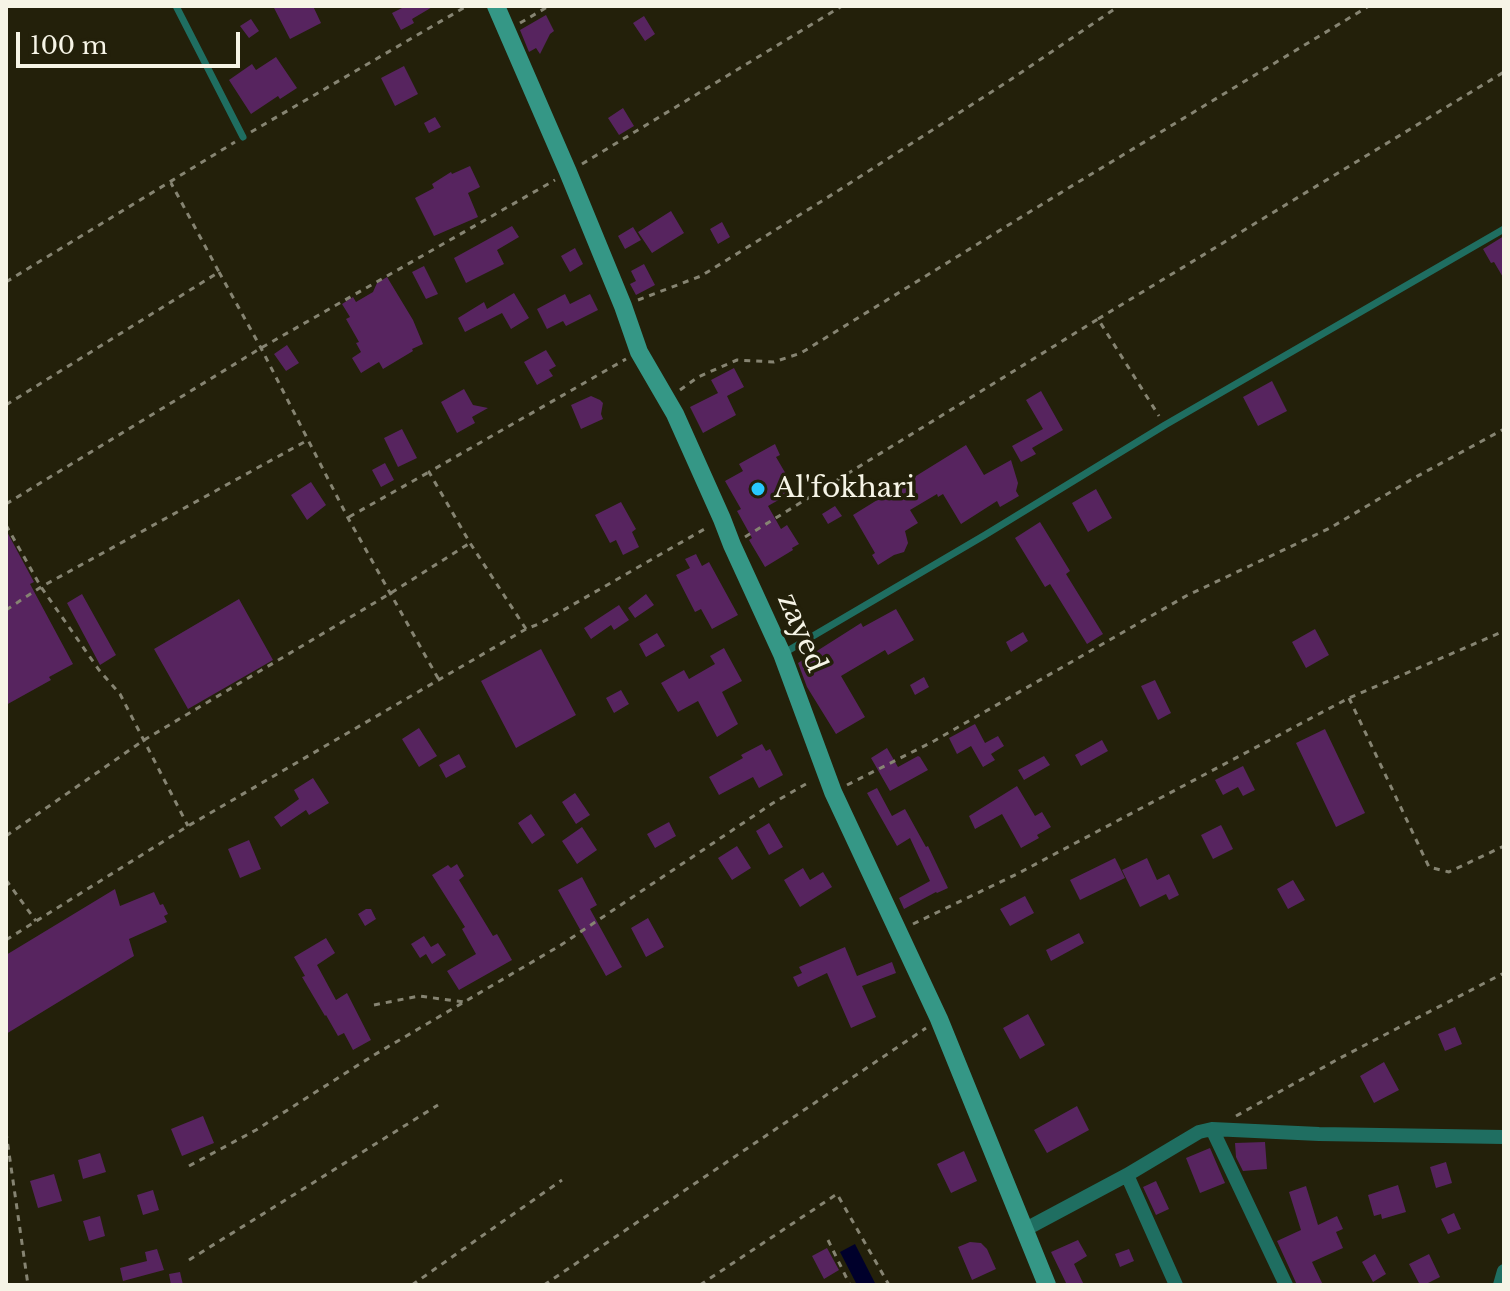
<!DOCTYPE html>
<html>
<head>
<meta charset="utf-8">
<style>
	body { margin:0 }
	#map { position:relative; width:1510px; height:1291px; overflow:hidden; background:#23200a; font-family:"Libre Baskerville",serif }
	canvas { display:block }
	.frame { position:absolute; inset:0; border:8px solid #f6f4e6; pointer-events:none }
	.scale { position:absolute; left:16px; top:32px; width:224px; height:36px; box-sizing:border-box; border:4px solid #f6f4e6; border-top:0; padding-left:10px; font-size:24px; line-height:28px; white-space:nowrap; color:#f6f4e6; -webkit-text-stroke:6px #23200a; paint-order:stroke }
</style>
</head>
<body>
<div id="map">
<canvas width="1510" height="1291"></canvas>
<div class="frame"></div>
<div class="scale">100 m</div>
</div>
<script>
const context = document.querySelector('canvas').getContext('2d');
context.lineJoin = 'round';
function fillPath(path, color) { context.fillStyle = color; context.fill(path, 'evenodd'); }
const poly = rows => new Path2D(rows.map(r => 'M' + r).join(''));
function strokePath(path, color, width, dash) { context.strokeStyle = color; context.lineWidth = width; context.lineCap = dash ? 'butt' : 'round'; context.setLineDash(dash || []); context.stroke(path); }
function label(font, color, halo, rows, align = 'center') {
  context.font = font + ' "Libre Baskerville",serif'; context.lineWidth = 7; context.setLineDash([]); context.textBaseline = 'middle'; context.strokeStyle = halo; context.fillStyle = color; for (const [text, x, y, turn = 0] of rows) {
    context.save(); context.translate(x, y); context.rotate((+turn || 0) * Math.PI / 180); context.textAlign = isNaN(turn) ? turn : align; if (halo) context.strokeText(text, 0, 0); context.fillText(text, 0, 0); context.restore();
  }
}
const water = poly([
	[855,1244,876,1285,857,1285,840,1252]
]);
const building = poly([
	[273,6,313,6,321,23,290,39],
	[406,6,434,6,412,19,414,23,401,30,392,13],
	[546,15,554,31,550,34,540,54,536,48,529,52,520,30],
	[644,16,655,34,645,41,633,23],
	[251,19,259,31,249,38,240,26],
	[276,57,297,88,280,99,278,96,251,114,229,80,252,64,256,70],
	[404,66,418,94,395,106,381,78],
	[623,108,634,126,619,135,608,118],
	[435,117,441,127,429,133,424,123],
	[470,166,480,187,468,193,478,217,434,236,415,198,434,188,432,184,451,172,452,174],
	[671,211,684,233,652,253,638,232],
	[722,222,730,237,718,244,710,229],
	[512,226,519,237,497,250,504,264,466,283,454,258],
	[633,227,641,240,625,249,618,236],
	[1504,236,1504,279,1494,262,1491,263,1483,249],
	[575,248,583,264,570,272,561,256],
	[644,264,655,285,636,295,630,284,636,281,631,271],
	[424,266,438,294,426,299,412,272],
	[387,277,413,320,423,344,412,349,413,351,383,369,379,362,361,373,352,358,361,352,356,343,359,342,346,319,350,317,342,304,353,297,356,302,373,292,377,283],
	[514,293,529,318,511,329,502,313,465,332,458,318,484,302,487,309],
	[565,294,570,304,590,294,598,310,566,326,563,321,547,329,537,309],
	[287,345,299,363,286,371,274,354],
	[546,350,556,366,549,370,553,376,537,385,524,362],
	[734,368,744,387,727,396,736,415,703,433,690,407,718,393,711,380],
	[1272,381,1287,411,1258,426,1243,397],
	[464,389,473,405,488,408,472,417,475,423,457,433,441,402],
	[1041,391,1063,430,1032,448,1036,454,1021,462,1012,446,1043,429,1026,400],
	[591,396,600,400,603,403,601,414,603,419,581,429,571,405],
	[402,429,417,458,398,467,384,438],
	[775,444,780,455,776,457,790,481,784,484,789,494,768,506,781,529,787,525,799,544,792,548,793,550,765,567,749,540,752,538,737,511,741,509,725,481,743,471,739,464],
	[966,445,984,475,1011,460,1018,483,1016,491,1019,496,1000,507,997,501,961,524,943,494,938,497,937,494,910,510,918,523,905,531,908,543,904,552,894,555,878,565,872,555,875,553,853,515],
	[385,463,394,480,381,487,372,470],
	[311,482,326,505,307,520,291,495],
	[1096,489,1112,518,1088,532,1072,503],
	[621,502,636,529,632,532,639,547,623,555,616,540,610,543,595,515],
	[835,506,842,516,828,524,822,514],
	[1040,522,1070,571,1066,574,1103,634,1087,644,1050,584,1045,587,1015,538],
	[6,530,34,582,30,584,73,664,49,677,51,680,6,705],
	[696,554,702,566,709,562,738,615,712,629,701,609,695,612,676,575,690,568,685,559],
	[82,594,116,655,100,665,67,603],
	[646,594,654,605,635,618,628,608],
	[239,599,273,660,188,709,154,649],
	[619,605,629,620,614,630,611,625,591,639,584,628],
	[896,609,914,640,888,655,885,650,841,676,865,717,836,734,807,687,798,663,861,623,863,627],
	[1315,629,1329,655,1306,668,1292,642],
	[1023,632,1028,641,1011,652,1006,642],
	[657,633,665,646,646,657,639,644],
	[724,648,742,681,722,692,738,724,717,737,698,701,678,712,661,683,684,670,689,679,715,664,710,656],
	[541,649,576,715,516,748,481,681],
	[924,677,929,687,915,695,910,685],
	[1155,680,1171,713,1158,720,1141,686],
	[621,690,629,704,614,713,606,698],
	[975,724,985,743,998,736,1004,746,991,754,995,760,983,767,971,746,957,754,949,738],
	[419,728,437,756,419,767,402,739],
	[1325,729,1365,813,1336,827,1296,743],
	[1102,740,1108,751,1081,766,1075,755],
	[762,744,766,751,770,749,783,775,759,788,753,777,719,795,709,777,743,758,741,755],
	[887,748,898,767,918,756,920,757,928,770,890,791,871,758],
	[459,754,466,767,446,778,439,765],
	[1044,756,1050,765,1024,780,1018,770],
	[1243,766,1255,790,1243,796,1238,787,1223,795,1215,780],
	[313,778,329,803,309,815,306,810,281,827,274,817,299,799,294,790],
	[1017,786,1035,816,1042,812,1051,827,1037,835,1039,838,1021,848,1002,814,975,829,969,816],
	[877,788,892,816,905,809,926,847,928,846,948,888,937,893,936,892,904,909,899,898,930,881,910,838,897,846,867,793],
	[575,793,590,815,576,824,562,802],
	[531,814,545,835,532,844,518,823],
	[669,822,676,836,655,848,647,834],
	[769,823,783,847,769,855,756,831],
	[1221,825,1233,849,1213,859,1201,835],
	[582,827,597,850,577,864,562,841],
	[249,840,261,869,240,878,228,849],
	[737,846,751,868,732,880,718,858],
	[1115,858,1125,878,1080,900,1070,880],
	[1147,858,1157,880,1169,874,1179,895,1169,900,1166,894,1140,907,1122,870],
	[457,864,464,876,459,880,493,936,497,934,512,960,459,990,447,971,476,954,462,929,465,927,432,875,448,865,451,868],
	[803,868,810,880,823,872,832,887,800,907,784,880],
	[582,877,597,905,590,909,622,967,606,976,558,890],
	[1293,880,1305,900,1288,909,1277,889],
	[115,889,120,906,154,892,160,905,163,904,168,914,164,916,167,922,129,939,134,956,6,1034,6,955],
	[1025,896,1034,913,1010,926,1000,909],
	[366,909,371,909,376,919,365,926,358,914],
	[648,918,664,947,646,957,631,928],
	[1079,933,1084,943,1051,961,1046,950],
	[424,936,431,947,438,943,446,955,432,964,426,954,420,958,411,944],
	[326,938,335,953,317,965,336,1000,347,993,371,1040,353,1050,344,1033,338,1036,326,1015,325,1016,302,977,305,976,294,957],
	[845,947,857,976,892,962,896,973,862,986,876,1017,851,1028,827,973,798,987,793,977,802,973,799,967],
	[1028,1014,1045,1045,1020,1059,1003,1028],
	[1455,1027,1462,1044,1445,1051,1438,1034],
	[1384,1062,1399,1090,1374,1103,1360,1076],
	[1077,1106,1089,1130,1047,1153,1034,1130],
	[203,1116,214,1143,182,1156,171,1129],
	[1265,1142,1267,1169,1243,1171,1236,1157,1235,1143],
	[1210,1148,1225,1183,1200,1193,1186,1158],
	[964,1151,977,1181,951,1193,937,1164],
	[100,1153,106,1172,83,1179,78,1160],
	[1446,1162,1452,1183,1436,1188,1430,1167],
	[54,1174,62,1201,38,1208,30,1181],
	[1156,1181,1169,1209,1156,1215,1143,1187],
	[1398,1185,1406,1212,1382,1219,1381,1214,1374,1216,1368,1195],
	[1306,1186,1318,1225,1337,1216,1343,1229,1336,1232,1343,1248,1312,1262,1323,1285,1297,1285,1277,1241,1301,1230,1289,1192],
	[153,1190,159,1210,143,1215,137,1195],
	[1454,1213,1461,1229,1448,1234,1441,1219],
	[100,1216,105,1236,89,1241,83,1221],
	[1078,1240,1087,1256,1074,1264,1084,1285,1067,1285,1051,1252],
	[970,1242,981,1243,987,1249,996,1269,972,1280,958,1247],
	[827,1248,839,1270,824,1279,812,1256],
	[157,1249,164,1270,123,1281,120,1268,147,1261,145,1252],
	[1129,1249,1134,1261,1120,1267,1115,1254],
	[1375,1254,1386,1274,1373,1282,1362,1262],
	[1429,1254,1440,1277,1424,1285,1420,1285,1409,1264],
	[180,1272,183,1285,171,1285,169,1274]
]);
const path = poly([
	[520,23,549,6],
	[251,132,467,6],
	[582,164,842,6],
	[219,272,261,348,348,518,439,680],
	[6,282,235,142],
	[638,300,701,276,822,201,1010,80,1119,6],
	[1098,319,1504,72],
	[680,390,698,377,737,360,774,362,801,353,1075,184,1369,6],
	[6,405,219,272,171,183],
	[6,504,261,348,555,180],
	[349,517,429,472],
	[6,525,41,587,99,670,120,694,188,826],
	[745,537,1098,319,1159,416],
	[6,610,41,587,308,440],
	[526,629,470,543,429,472,626,359],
	[1349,698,1429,867,1449,872,1504,846],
	[847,785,934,741,1186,596,1330,528,1414,478,1504,429],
	[6,836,144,740,391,593,470,543],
	[6,880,36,921],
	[913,924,1017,874,1349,698,1504,631],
	[6,940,188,826,526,629,541,623,708,527],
	[374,1005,419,996,464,1002],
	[1236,1116,1340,1058,1504,973],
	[6,1132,28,1285],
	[189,1166,256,1130,374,1055,561,945,773,803,811,781],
	[828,1240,850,1285],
	[189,1260,438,1105],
	[412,1285,562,1180],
	[544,1285,926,1028],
	[700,1285,837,1194,889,1285]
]);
const lane = poly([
	[176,6,243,137],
	[784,653,985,535,1165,425,1504,229]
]);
const street = poly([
	[1212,1129,1286,1285],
	[1127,1175,1176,1285],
	[1024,1230,1127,1175,1199,1132,1212,1129,1319,1134,1504,1137],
	[1500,1285,1504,1271]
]);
const secondary = poly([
	[496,6,568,172,623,306,639,352,675,414,722,519,732,545,782,654,833,792,939,1019,1047,1285]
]);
const markers = [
	[758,489,8,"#28c8ff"]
];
const poiNames = [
	["Al'fokhari",774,489]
];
const streetNames = [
	["zayed",801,633,67]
];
fillPath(water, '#00002b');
fillPath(building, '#57245f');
strokePath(path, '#868472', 3, [6, 6]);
strokePath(lane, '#1f6e61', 7);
strokePath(street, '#1f6e61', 14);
strokePath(secondary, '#359786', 18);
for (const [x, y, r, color] of markers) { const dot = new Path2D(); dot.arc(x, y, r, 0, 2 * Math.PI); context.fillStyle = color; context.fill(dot); strokePath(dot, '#23200a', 3); }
label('28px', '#f6f4e6', '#23200a', poiNames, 'left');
label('28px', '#f6f4e6', '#23200a', streetNames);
</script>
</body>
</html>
